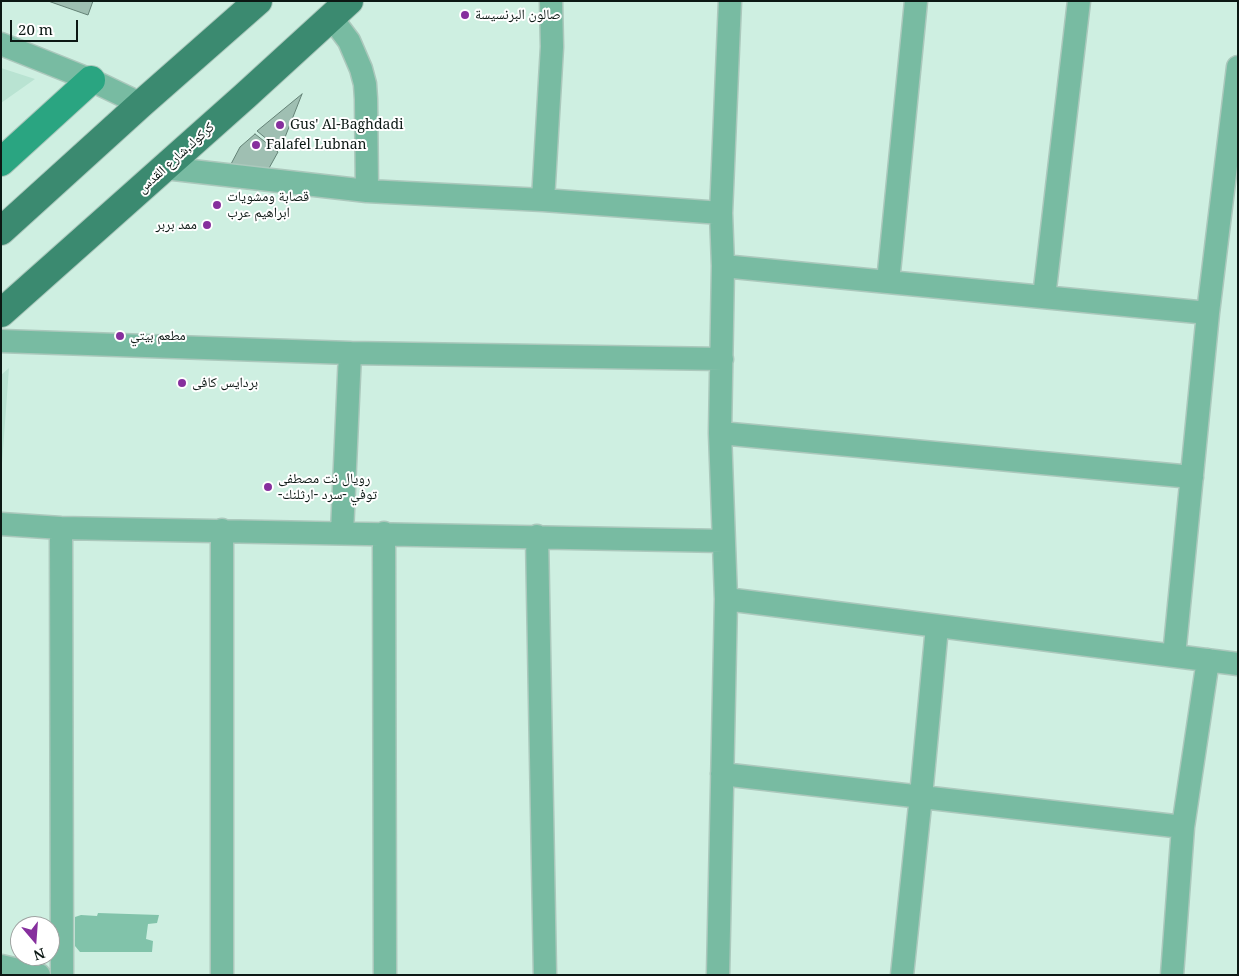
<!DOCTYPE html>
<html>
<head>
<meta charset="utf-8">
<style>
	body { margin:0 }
	#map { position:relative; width:1239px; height:976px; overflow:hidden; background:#ceefe1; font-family:"Noto Serif",serif }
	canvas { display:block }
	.frame { position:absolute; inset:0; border:2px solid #0c1814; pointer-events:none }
	.north { position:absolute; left:10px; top:916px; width:50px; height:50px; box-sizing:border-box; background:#fff; border:1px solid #9ea3a1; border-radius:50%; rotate:162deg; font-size:14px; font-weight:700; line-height:20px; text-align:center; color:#0c1814 }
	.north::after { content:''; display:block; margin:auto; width:18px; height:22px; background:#862f9d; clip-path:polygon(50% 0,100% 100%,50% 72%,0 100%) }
	.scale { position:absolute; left:10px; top:20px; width:68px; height:22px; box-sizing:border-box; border:2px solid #0c1814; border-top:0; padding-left:6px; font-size:15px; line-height:18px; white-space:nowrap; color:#0c1814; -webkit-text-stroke:4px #fff; paint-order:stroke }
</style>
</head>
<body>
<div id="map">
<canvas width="1239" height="976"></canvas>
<div class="frame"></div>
<div class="north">N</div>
<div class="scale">20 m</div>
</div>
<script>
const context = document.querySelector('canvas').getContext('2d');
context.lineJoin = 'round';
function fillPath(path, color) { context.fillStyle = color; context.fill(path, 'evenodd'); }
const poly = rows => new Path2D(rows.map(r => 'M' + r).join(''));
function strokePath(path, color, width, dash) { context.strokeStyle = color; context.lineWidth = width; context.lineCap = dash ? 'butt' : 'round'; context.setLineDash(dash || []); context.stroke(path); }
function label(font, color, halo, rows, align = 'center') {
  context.font = font + ' "Noto Serif","Noto Naskh Arabic",serif'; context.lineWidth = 4; context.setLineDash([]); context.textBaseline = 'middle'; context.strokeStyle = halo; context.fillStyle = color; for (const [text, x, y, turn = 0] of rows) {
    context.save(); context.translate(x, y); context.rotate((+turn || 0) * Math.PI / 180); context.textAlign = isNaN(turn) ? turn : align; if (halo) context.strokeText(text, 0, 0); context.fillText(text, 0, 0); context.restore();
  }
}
const built = poly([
	[1,68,35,79,1,103],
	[9,368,1,477,1,375]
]);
const green = poly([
	[98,913,159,915,157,923,148,924,146,939,153,941,152,952,80,952,75,946,75,917,81,915,97,916]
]);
const building = poly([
	[48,1,93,1,88,15,48,1],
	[302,94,280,150,257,131,302,94],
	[255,134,278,152,268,170,231,164,240,147,255,134]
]);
const street = poly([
	[331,17,349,41,361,69,365,84,366,99,367,191],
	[1,44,91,80,141,104],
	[165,168,367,191,543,200,721,213],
	[543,200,552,47,551,1],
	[723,266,1208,313],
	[888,282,916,1],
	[1044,297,1079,1],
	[1,341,350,353,722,359],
	[720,433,1192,477],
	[1,524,61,528,723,541],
	[61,528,62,975],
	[342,533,350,353],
	[384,533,385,975],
	[537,536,545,975],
	[726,599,1238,664],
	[1174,656,1208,313,1238,67],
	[722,774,1183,827],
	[1,966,39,975],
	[222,975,222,530],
	[718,975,726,599,720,433,723,266,721,213,730,1],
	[902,975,921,796,937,627],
	[1172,975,1183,827,1208,660]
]);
const secondary = poly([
	[1,162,91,80]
]);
const primary = poly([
	[1,231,141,104,258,1],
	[1,313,245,96,349,1]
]);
const markers = [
	[465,15,5,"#862f9d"],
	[280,125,5,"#862f9d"],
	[256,145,5,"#862f9d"],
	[217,205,5,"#862f9d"],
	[207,225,5,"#862f9d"],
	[120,336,5,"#862f9d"],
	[182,383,5,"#862f9d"],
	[268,487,5,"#862f9d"]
];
const poiNames = [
	["صالون البرنسيسة",475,15],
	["Gus' Al-Baghdadi",290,125],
	["Falafel Lubnan",266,145],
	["قصابة ومشويات",227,197],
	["ابراهيم عرب",227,213],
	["ممد بربر",197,225,"right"],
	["مطعم بيتي",130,336],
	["بردايس کافى",192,383],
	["رويال نت مصطفى",278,479],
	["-توفي -سرد -ارثلنك",278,495]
];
const streetNames = [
	["كركوك,شارع القدس",176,158,-42]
];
fillPath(built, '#b9e3d2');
fillPath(green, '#81c3aa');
fillPath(building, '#9fbfb2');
strokePath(building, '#648276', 1);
strokePath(street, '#abc8bc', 25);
strokePath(secondary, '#abc8bc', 30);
strokePath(primary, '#abc8bc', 30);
strokePath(street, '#78bba2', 22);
strokePath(secondary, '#2aa581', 28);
strokePath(primary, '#3b8a70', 28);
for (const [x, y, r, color] of markers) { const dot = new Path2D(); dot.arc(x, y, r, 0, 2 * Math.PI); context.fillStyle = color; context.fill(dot); strokePath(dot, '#fff', 2); }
label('14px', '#0c1814', '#fff', poiNames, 'left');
label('14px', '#0c1814', '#fff', streetNames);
</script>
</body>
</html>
